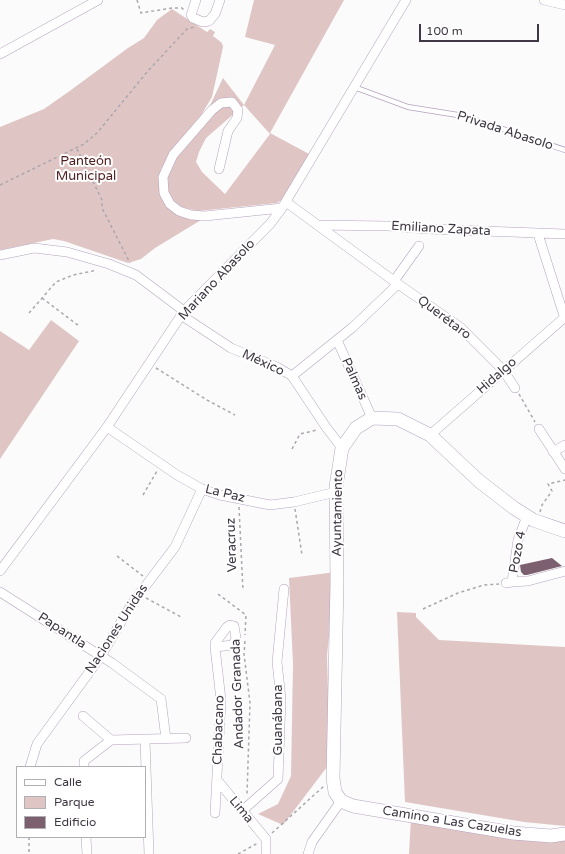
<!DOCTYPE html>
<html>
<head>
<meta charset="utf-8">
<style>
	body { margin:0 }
	#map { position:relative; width:565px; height:854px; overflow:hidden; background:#fbfbfb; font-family:"Varela Round",sans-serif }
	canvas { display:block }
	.legend { position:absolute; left:16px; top:766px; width:130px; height:72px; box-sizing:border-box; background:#fff; border:1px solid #b2afb4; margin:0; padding:5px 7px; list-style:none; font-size:12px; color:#3f3743 }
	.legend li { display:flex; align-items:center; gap:8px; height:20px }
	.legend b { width:20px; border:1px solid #b2afb4 }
	.scale { position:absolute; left:419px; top:24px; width:120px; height:18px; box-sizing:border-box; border:2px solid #3f3743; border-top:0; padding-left:5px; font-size:12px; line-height:14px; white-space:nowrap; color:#3f3743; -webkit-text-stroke:3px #fff; paint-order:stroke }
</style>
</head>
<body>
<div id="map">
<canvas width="565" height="854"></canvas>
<ul class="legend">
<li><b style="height:5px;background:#fff"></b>Calle</li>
<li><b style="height:11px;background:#e0c5c5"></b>Parque</li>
<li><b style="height:11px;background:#7d606f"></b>Edificio</li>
</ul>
<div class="scale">100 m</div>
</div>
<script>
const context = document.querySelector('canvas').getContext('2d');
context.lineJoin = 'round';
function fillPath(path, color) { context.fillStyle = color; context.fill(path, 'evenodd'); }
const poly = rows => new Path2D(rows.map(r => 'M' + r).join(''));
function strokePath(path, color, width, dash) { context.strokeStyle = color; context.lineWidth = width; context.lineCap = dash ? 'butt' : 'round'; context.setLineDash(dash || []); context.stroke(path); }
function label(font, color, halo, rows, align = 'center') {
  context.font = font + ' "Varela Round",sans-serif'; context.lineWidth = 4; context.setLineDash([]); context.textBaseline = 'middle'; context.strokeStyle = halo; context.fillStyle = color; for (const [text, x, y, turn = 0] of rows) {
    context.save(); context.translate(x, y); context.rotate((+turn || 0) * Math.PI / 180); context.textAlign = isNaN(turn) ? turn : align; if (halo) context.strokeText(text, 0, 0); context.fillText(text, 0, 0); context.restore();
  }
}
const green = poly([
	[254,0,344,0,270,133,311,155,286,197,277,203,198,211,181,207,172,201,166,191,165,179,169,165,206,114,223,78,244,105,275,45,245,37],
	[244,105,270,134,225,194,202,172,196,162,199,152,206,138],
	[172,9,207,32,210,29,215,32,213,36,222,43,223,47,212,97,200,117,170,155,161,169,159,180,166,204,171,211,179,216,201,220,155,248,141,259,128,263,64,241,53,239,0,250,0,127,44,109,71,90,128,48,144,38,157,20],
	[51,320,79,341,0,459,0,331,29,350],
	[336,572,327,655,330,763,283,825,258,814,278,804,291,776,293,664,289,578],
	[397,612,416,613,416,617,439,640,565,647,565,826,524,822,405,802],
	[411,818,513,836,565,841,565,854,409,854]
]);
const building = poly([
	[552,558,562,566,527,575,524,575,521,572,520,565]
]);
const path = poly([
	[137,0,141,13,172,8,182,8,184,10],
	[77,149,102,200,102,208,130,263],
	[0,185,84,144,97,133,147,72,187,29,194,27],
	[42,298,79,326],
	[29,313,56,282,73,275,93,271,96,268],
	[156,368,207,400,235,415],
	[519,394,535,422],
	[292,449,300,434,317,430],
	[143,495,157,471],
	[239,507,243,591],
	[295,509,302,555],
	[540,512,542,505,552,491,548,484,565,480],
	[117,556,143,576],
	[218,594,246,615,245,635],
	[146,598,183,618],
	[423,609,458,593,484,585,499,584],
	[245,641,244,654,250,703,247,794],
	[272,833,324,786],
	[29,837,29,854],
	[238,854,258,843]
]);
const lane = poly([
	[354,87,408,107,464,116,565,150]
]);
const street = poly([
	[196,0,191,15,193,18,203,22,209,21,215,14,220,0],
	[544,0,565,5],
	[0,54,98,0],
	[219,169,228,131,237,118,238,110,232,102,221,103,212,110,173,155,163,177,164,193,170,204,179,211,191,215,205,216,282,208],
	[286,202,398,284,460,327,503,370,515,388],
	[317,225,388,226,429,229,565,234],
	[538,234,565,319],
	[0,255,34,248,67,252,109,264,136,275,184,311],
	[394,281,419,246],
	[181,315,231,348,277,367,292,376,326,427,342,448],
	[337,340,372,418],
	[292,376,353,327,398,284],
	[107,427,177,475,202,489,220,495,270,505,294,502,336,492],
	[539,429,565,469],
	[430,435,564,318],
	[553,452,565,445],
	[0,571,107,427,184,311,270,224,282,208,406,0],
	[512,582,528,581,565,571],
	[506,583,512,582,518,540,527,516],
	[0,592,112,663,161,699,166,739],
	[83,716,111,740],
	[145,740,149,854],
	[30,767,37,744,101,656,131,605,175,547,202,489],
	[84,767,84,761,111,740,186,738],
	[217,780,266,839,266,854],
	[242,811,278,779,281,699,277,662,284,589],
	[215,813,221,700,215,647,215,643,227,627,230,625,234,626,236,638,233,645,215,647],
	[86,837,87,854],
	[308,854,312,842,341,801]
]);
const secondary = poly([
	[565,531,533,520,514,508,479,481,430,435,398,419,372,418,356,428,342,448,336,487,337,582,333,778,335,792,341,801,353,806,513,833,551,836,565,834]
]);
const streetNames = [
	["Privada Abasolo",505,131,18],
	["Emiliano Zapata",441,229,3],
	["Mariano Abasolo",217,280,-47],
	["Querétaro",444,318,37],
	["México",263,363,25],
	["Hidalgo",497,376,-41],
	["Palmas",354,379,66],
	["La Paz",225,494,14],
	["Ayuntamiento",338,513,-89],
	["Veracruz",232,545,-92],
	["Pozo 4",518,552,-79],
	["Naciones Unidas",117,629,-57],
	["Papantla",62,631,33],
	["Andador Granada",238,694,-92],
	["Guanábana",279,720,-90],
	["Chabacano",219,730,-88],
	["Lima",241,810,50],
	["Camino a Las Cazuelas",452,822,9]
];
const parkNames = [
	["Panteón",86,162],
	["Municipal",86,177]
];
fillPath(green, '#e0c5c5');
fillPath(building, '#7d606f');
strokePath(lane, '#b5a3bf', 6);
strokePath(street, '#b5a3bf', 10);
strokePath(secondary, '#b5a3bf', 14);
strokePath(path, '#aba7ad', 1.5, [3, 3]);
strokePath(lane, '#fff', 4.5);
strokePath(street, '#fff', 9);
strokePath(secondary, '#fff', 13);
label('13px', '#3f3743', '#fff', streetNames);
label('13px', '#4e1d1f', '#fff', parkNames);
</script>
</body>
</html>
